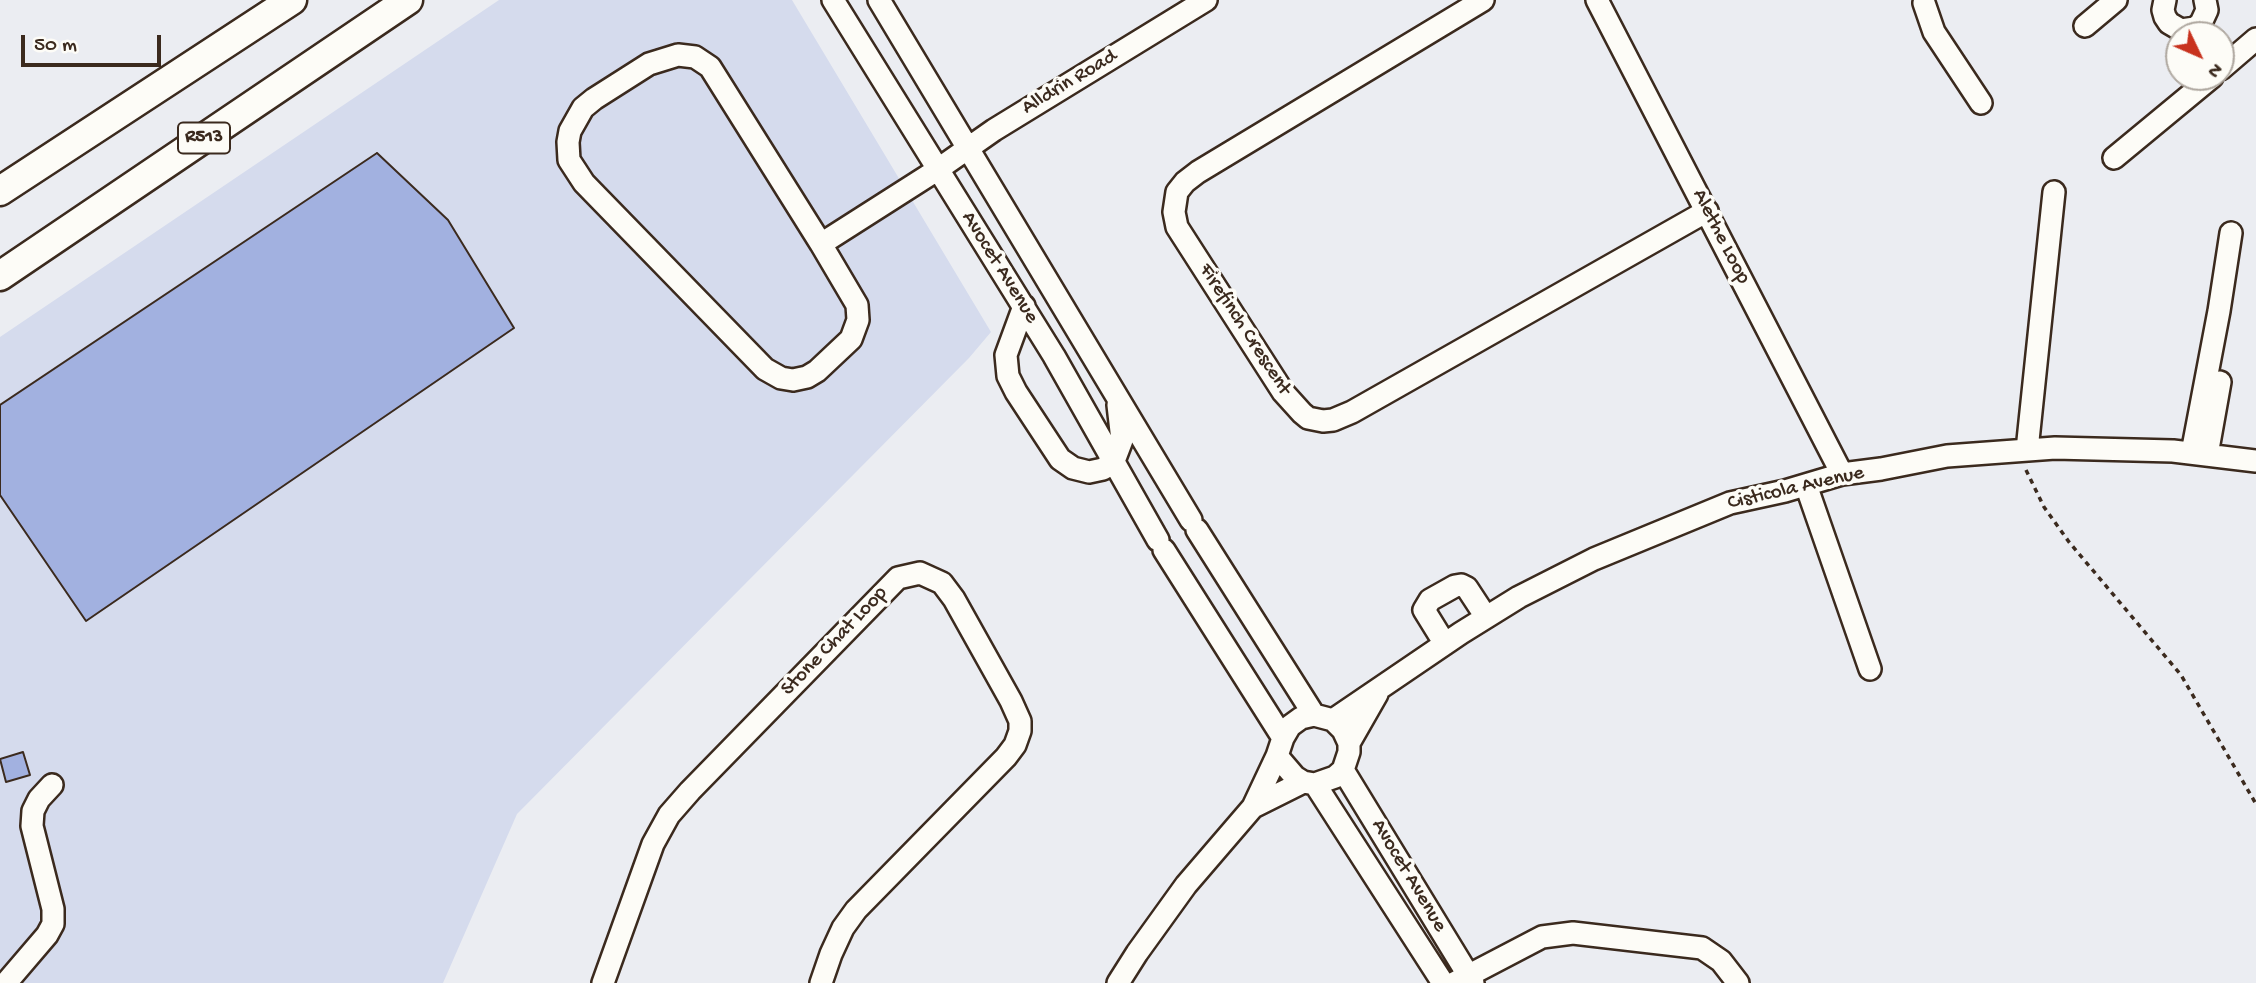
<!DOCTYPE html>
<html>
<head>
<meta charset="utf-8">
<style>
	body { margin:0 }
	#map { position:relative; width:2256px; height:983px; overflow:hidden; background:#ebedf2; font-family:"Gochi Hand",sans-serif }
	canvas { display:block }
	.north { position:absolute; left:2165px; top:21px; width:70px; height:70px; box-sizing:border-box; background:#fdfcf7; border:2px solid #afa8a0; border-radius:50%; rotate:134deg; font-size:19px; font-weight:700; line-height:28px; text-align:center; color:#3b2a1e }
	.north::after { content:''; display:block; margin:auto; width:24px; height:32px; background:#c8321e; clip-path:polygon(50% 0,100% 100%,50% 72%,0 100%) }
	.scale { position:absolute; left:21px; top:35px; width:140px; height:32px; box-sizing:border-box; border:4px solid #3b2a1e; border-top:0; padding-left:9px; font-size:21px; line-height:24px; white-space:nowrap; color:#3b2a1e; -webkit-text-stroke:5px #fdfcf7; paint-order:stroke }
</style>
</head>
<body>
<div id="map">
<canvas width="2256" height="983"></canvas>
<div class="north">N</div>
<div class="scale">50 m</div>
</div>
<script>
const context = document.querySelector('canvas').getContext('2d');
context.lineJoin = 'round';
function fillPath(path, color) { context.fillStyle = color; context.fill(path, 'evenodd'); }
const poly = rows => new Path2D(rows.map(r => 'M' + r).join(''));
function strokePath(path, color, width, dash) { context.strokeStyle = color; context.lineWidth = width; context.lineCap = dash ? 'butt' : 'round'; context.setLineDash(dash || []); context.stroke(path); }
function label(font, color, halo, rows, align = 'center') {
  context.font = font + ' "Gochi Hand",sans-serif'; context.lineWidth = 7; context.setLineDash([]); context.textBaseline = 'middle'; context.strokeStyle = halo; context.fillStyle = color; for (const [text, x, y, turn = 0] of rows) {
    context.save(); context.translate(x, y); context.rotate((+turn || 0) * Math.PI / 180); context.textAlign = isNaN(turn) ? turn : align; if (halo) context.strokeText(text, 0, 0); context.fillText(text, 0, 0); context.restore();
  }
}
const built = poly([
	[499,0,792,0,991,332,969,358,517,814,443,983,0,983,0,337]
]);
const building = poly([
	[377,153,448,220,514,328,86,621,0,495,0,405,377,153],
	[23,752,30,775,6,782,0,759,23,752]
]);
const path = poly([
	[2026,470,2044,507,2069,542,2181,675,2256,804]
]);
const minor = poly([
	[833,0,1054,356,1158,540],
	[879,0,1191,520],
	[1483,0,1198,172,1185,182,1177,192,1174,212,1177,227,1283,392,1302,413,1308,418,1323,421,1333,420,1352,412,1707,211],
	[1597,0,1842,474],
	[2165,0,2163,10,2165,17,2169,23,2181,30,2195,28,2201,23,2207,10,2205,0],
	[1924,3,1934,32,1981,103],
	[2085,26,2116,0],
	[678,55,695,57,710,67,821,244,857,305,858,320,851,339,817,371,807,377,793,380,781,378,765,369,584,183,569,160,568,142,570,131,583,108,594,99,649,64,678,55],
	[2221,69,2256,39],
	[2114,158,2212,77],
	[821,244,937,170,994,130,1206,0],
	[1024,306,1006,355,1008,376,1016,392,1060,459,1073,468,1089,472,1103,469,1114,461,1122,440,1118,405],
	[2027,450,2054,192],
	[2192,453,2219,311,2231,233],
	[2207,455,2220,382],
	[1806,485,1870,669],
	[1197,530,1314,715],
	[1164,550,1283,738],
	[1445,644,1424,610,1430,600,1455,586,1461,585,1467,588,1486,617],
	[1314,715,1333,720,1343,730,1349,743,1349,752,1343,770,1335,777,1315,784,1303,782,1295,777,1277,756,1283,738,1290,726,1301,718,1314,715],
	[1333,720,1461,633,1519,597,1594,559,1730,503,1785,491,1842,474,1881,469,1947,456,2055,448,2173,451,2256,461],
	[1349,743,1377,694],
	[1343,770,1473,983],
	[1315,784,1443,983],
	[1253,807,1303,782],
	[6,983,47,935,53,924,53,909,32,826,33,811,39,799,52,785],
	[603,983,653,844,669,815,690,791,898,578,920,573,942,583,954,599,1011,701,1020,721,1020,731,1015,745,1006,757,856,910,843,928,831,954,821,983],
	[1118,983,1137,953,1186,885,1253,807,1277,756],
	[1454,983,1542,937,1573,933,1702,948,1721,961,1738,983]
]);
const major = poly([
	[0,191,292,0],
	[0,276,408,0]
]);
const shields = [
	[204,138,52]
];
const shieldNames = [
	["R513",204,138]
];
const streetNames = [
	["Alldrin Road",1070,83,-31],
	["Alethe Loop",1720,237,63],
	["Avocet Avenue",999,268,58],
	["Firefinch Crescent",1244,330,57],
	["Cisticola Avenue",1796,489,-13],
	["Stone Chat Loop",835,642,-46],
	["Avocet Avenue",1408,876,59]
];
fillPath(built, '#d5dbed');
fillPath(building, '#a2b1e0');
strokePath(building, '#3b2a1e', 2);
strokePath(minor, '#3b2a1e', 26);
strokePath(major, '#3b2a1e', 33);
strokePath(path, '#3b2a1e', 3.5, [5, 5]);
strokePath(minor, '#fdfcf7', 21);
strokePath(major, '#fdfcf7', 28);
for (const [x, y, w] of shields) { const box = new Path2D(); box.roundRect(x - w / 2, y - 15.5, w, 31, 5); context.fillStyle = '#fdfcf7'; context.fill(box); strokePath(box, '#3b2a1e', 2); }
label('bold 19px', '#3b2a1e', null, shieldNames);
label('21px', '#3b2a1e', '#fdfcf7', streetNames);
</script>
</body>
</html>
